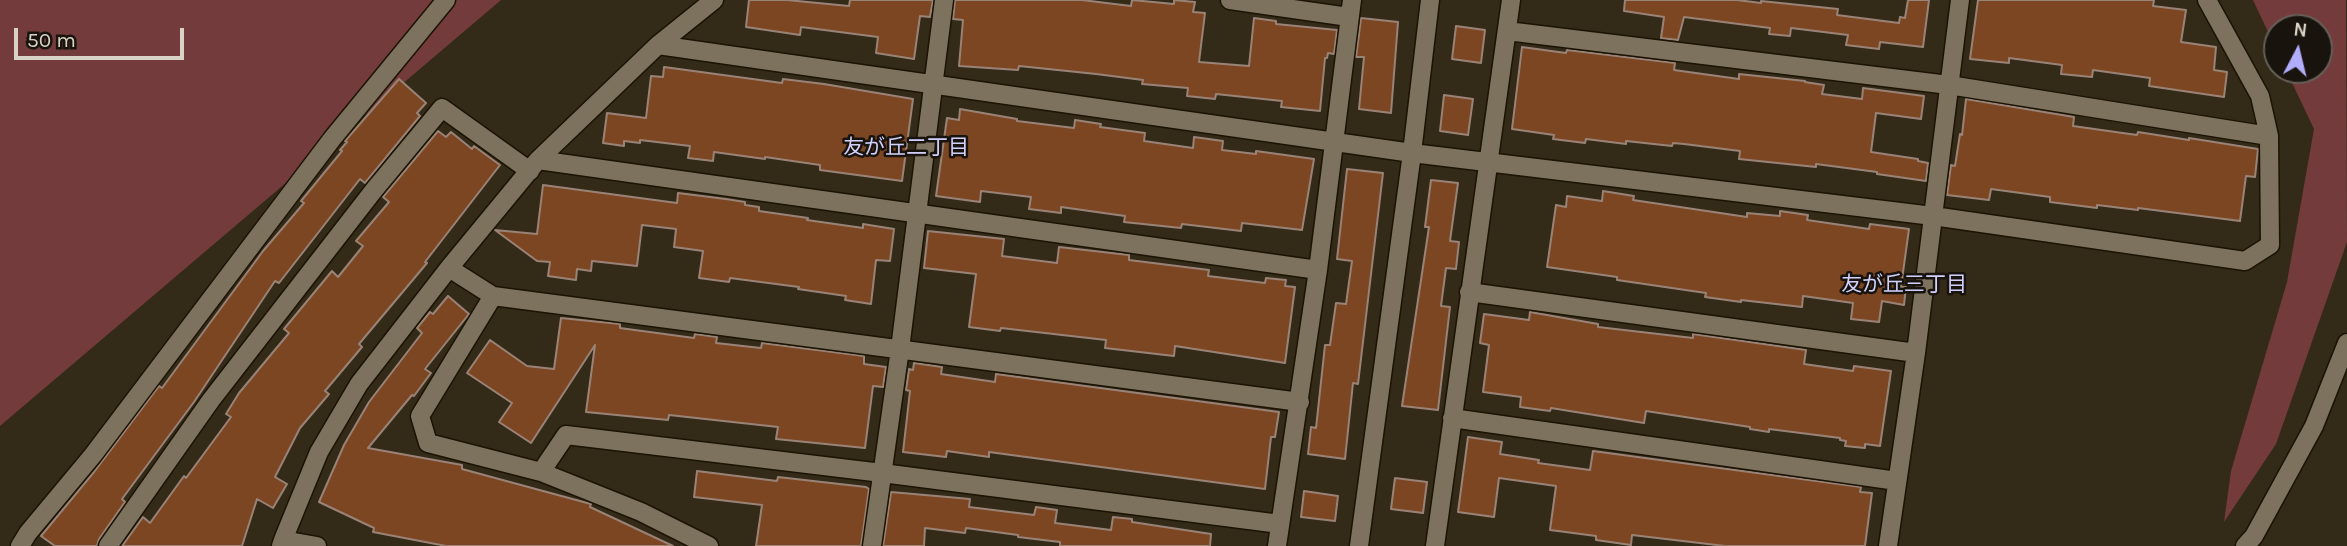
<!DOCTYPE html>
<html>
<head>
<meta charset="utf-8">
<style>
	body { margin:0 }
	#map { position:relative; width:2347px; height:546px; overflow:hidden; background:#342a18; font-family:Karla,sans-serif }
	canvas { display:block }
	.north { position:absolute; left:2263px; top:14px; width:70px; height:70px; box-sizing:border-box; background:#18130c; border:2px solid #655f57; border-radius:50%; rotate:7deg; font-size:19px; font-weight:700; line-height:28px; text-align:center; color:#d8d2c7 }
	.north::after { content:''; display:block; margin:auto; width:24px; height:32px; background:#b1adfa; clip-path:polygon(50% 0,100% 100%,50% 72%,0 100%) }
	.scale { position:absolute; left:14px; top:28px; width:170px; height:32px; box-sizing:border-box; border:4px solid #d8d2c7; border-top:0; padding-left:9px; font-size:21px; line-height:24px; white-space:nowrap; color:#d8d2c7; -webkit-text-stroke:5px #18130c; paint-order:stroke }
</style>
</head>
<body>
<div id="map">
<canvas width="2347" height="546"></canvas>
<div class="north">N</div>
<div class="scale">50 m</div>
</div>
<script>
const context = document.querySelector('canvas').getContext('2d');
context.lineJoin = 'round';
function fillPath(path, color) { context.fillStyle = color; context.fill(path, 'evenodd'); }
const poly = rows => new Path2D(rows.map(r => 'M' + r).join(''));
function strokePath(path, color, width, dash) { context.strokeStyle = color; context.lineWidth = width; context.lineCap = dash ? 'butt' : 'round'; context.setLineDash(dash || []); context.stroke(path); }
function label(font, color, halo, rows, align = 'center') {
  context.font = font + ' Karla,"Noto Sans JP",sans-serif'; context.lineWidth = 5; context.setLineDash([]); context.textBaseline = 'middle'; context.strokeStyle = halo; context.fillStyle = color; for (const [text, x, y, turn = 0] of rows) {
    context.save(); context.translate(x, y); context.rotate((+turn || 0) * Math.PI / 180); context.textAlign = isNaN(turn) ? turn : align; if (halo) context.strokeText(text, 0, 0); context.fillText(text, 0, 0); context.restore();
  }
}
const green = poly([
	[0,0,501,0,0,426],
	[2253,0,2346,0,2347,242,2276,444,2224,522,2231,471,2287,282,2314,129,2286,70,2319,70,2319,28,2277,28,2277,51]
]);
const building = poly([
	[749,0,787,0,849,6,850,0,933,0,930,17,920,16,914,59,876,53,878,37,801,27,800,35,746,27,749,0],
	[955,0,1082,0,1131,6,1132,0,1174,4,1174,0,1195,2,1193,12,1205,13,1199,62,1249,66,1254,18,1276,21,1276,24,1337,30,1334,54,1328,53,1327,58,1325,58,1320,111,1281,107,1282,101,1216,94,1215,99,1187,96,1188,88,1142,84,1143,80,1096,74,1019,66,1018,70,959,66,963,20,953,19,955,0],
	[1625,0,1737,0,1761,3,1761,1,1838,9,1837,15,1899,23,1900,17,1905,18,1908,0,1929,0,1923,47,1880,42,1879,49,1846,45,1848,35,1791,28,1790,36,1769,34,1770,28,1684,17,1678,40,1661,38,1664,17,1624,11,1625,0],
	[1978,0,2154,0,2153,6,2186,10,2181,42,2216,47,2214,70,2227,72,2224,97,2149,86,2150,78,2093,70,2092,77,2061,74,2062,65,2009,58,2009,63,1970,59,1978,0],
	[1361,18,1398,22,1391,113,1359,109,1364,57,1356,57,1361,18],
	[1456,26,1485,30,1481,63,1452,59,1456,26],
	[1522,47,1566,53,1567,50,1675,63,1674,70,1739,79,1739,74,1805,81,1805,82,1824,85,1822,94,1862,99,1863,88,1924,96,1921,119,1876,113,1871,152,1918,159,1918,161,1928,163,1926,181,1877,174,1877,172,1816,164,1816,167,1739,159,1740,151,1684,144,1673,143,1672,146,1626,141,1626,144,1586,139,1585,143,1553,139,1554,135,1512,129,1522,47],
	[664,67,782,83,783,79,824,84,913,99,902,181,820,170,820,165,765,157,765,159,714,152,713,161,688,158,690,146,640,140,640,143,624,141,624,146,603,143,607,113,646,118,651,76,663,77,664,67],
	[399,79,426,103,417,113,420,116,365,183,360,179,279,283,275,281,194,402,122,499,125,502,99,539,97,546,55,546,41,536,94,472,159,386,162,388,263,251,304,203,301,201,342,151,340,150,347,142,345,141,399,79],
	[1444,95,1473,99,1468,135,1440,131,1444,95],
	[1966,99,2074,117,2073,126,2137,135,2138,132,2189,140,2189,138,2258,149,2255,177,2246,176,2240,221,2138,208,2138,210,2097,205,2097,208,2050,202,2050,197,1991,189,1989,200,1947,195,1951,165,1955,166,1960,134,1962,135,1966,99],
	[960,109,1017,119,1017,121,1074,128,1075,120,1101,124,1100,127,1145,133,1144,141,1193,148,1194,137,1223,141,1222,150,1256,154,1256,151,1314,159,1302,230,1242,223,1241,231,1182,224,1181,228,1124,222,1125,216,1061,207,1061,213,1029,209,1031,197,981,191,980,202,936,196,947,118,959,120,960,109],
	[438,131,446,137,451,132,472,149,474,146,500,165,425,262,427,263,359,344,362,347,325,391,329,394,300,428,275,477,287,484,273,508,257,499,242,546,122,546,143,517,150,523,184,476,186,478,231,417,226,414,239,393,289,333,284,329,332,271,338,277,363,246,356,241,389,202,383,197,438,131],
	[1347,169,1383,173,1358,384,1353,383,1345,459,1308,454,1311,427,1316,428,1325,345,1330,345,1336,303,1346,304,1352,261,1337,259,1347,169],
	[1431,180,1458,183,1450,241,1459,242,1456,269,1446,268,1441,306,1450,307,1438,410,1402,406,1429,227,1425,227,1431,180],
	[543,185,677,203,678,193,726,199,745,202,745,205,759,207,759,211,808,218,807,220,863,228,863,224,894,229,890,261,876,260,871,304,845,300,846,296,798,289,799,287,730,278,729,282,699,278,703,251,674,247,676,229,642,225,637,266,592,261,591,271,577,269,576,280,548,276,550,262,537,261,495,230,537,234,543,185],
	[1603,191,1634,196,1633,200,1747,217,1747,213,1780,216,1780,211,1808,215,1807,220,1869,229,1870,224,1909,229,1901,287,1906,287,1904,305,1882,301,1879,322,1851,319,1853,303,1803,296,1802,307,1741,300,1741,302,1705,297,1706,293,1617,280,1617,277,1547,267,1556,205,1566,207,1567,196,1602,201,1603,191],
	[928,231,1004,239,1002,256,1057,263,1059,247,1129,255,1129,260,1209,270,1208,276,1265,283,1266,278,1286,280,1285,286,1295,287,1285,363,1175,346,1174,356,1105,348,1106,340,1001,328,1000,331,969,327,976,274,924,268,928,231],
	[448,296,469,314,425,369,431,373,414,396,412,395,368,448,462,465,462,469,591,504,590,507,673,546,446,546,373,532,374,528,319,502,344,445,369,402,422,333,417,328,430,312,433,314,448,296],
	[1530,312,1598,324,1598,327,1693,338,1693,334,1806,350,1804,364,1853,371,1854,366,1891,371,1880,446,1865,444,1865,448,1845,446,1846,441,1840,440,1840,438,1769,429,1769,432,1750,429,1750,427,1646,411,1644,423,1551,408,1550,411,1520,407,1521,397,1483,392,1489,345,1480,343,1484,314,1529,320,1530,312],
	[561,318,620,324,620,328,694,338,695,334,717,337,716,343,761,348,762,343,864,356,864,364,886,367,883,387,873,386,865,448,776,439,778,427,669,415,668,420,586,412,595,345,531,443,499,422,512,403,467,373,490,340,527,366,554,369,561,318],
	[914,363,942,367,941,374,995,382,996,374,1279,412,1275,437,1271,437,1265,489,989,452,989,457,947,451,946,457,903,452,910,391,906,390,909,369,913,370,914,363],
	[1468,437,1502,442,1500,454,1539,460,1538,463,1590,470,1593,451,1861,487,1860,492,1872,493,1865,546,1725,546,1632,535,1631,545,1596,540,1596,536,1550,530,1556,486,1499,478,1494,517,1458,512,1468,437],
	[697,471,777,481,778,477,866,487,869,489,861,546,756,546,762,505,694,497,697,471],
	[1395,478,1427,482,1423,513,1391,509,1395,478],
	[1304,491,1338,496,1335,521,1301,517,1304,491],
	[891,492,970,499,969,507,1034,515,1036,507,1057,510,1055,523,1111,530,1113,517,1132,519,1132,522,1211,534,1210,546,1060,546,1060,542,1018,537,1018,535,966,528,965,533,925,528,924,546,883,546,891,492]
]);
const minor = poly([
	[1230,0,1349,17],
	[1507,31,1949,85,2269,136],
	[658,45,1412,153,1933,216,2245,261,2270,245,2269,136,2260,96,2207,0],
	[538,160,1318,270],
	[449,268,493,296,1300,402],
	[1469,292,1916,353],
	[493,296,420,416,428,443,541,472,641,512,709,546],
	[1452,418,1897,481],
	[541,472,566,435,882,473,1280,524],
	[283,540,319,452,359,384,449,268,538,160,658,45,714,0],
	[20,546,28,533,93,455,332,139,446,0],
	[108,546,211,400,374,190,442,108,530,171],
	[281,546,283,540,317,546],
	[872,546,900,349,944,0],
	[1277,546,1318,270,1352,0],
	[1359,546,1412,153,1430,0],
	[1435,546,1511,0],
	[1888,546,1916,353,1960,0],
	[2245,546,2254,536,2314,426,2347,343]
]);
const neighbourhoodNames = [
	["友が丘二丁目",906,148],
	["友が丘三丁目",1904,285]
];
fillPath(green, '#733b3c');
fillPath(building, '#7d4623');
strokePath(building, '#998377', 2);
strokePath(minor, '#1b1303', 21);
strokePath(minor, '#7d725e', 18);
label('21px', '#d1d0fc', '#18130c', neighbourhoodNames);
</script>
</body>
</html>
